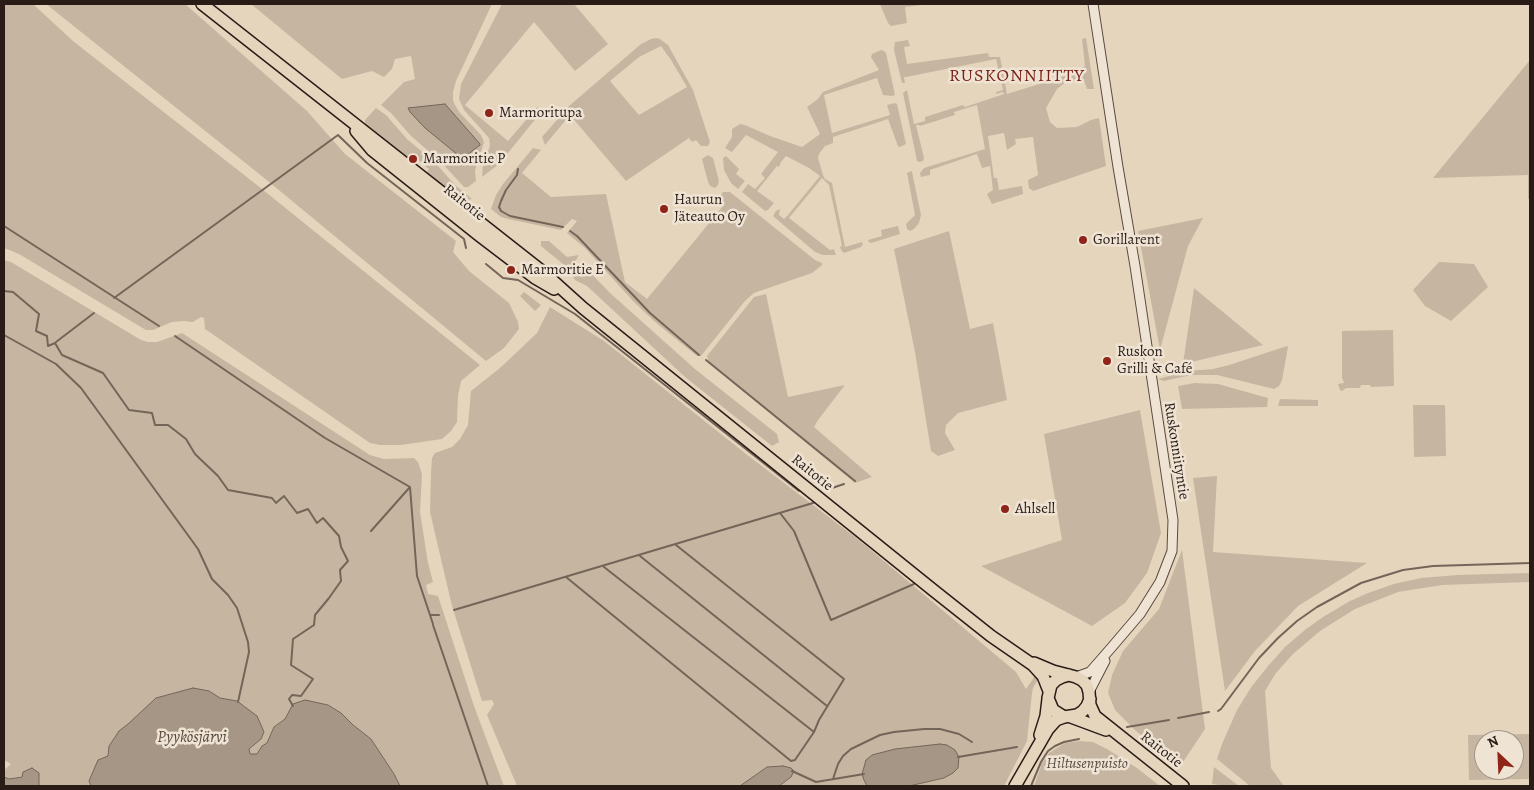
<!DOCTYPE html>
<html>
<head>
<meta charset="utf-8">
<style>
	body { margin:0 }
	#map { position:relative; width:1534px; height:790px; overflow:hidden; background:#e6d5bd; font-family:Alegreya,serif }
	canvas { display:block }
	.frame { position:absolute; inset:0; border:5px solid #291c17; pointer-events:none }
	.north { position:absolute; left:1474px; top:730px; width:50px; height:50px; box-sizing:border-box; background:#efe4d4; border:1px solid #a09488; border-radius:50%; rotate:335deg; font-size:14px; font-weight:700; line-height:20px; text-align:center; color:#291c17 }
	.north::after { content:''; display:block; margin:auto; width:18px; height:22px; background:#8f2418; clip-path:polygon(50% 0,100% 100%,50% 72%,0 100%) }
</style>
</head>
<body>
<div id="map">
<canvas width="1534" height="790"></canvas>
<div class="frame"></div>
<div class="north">N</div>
</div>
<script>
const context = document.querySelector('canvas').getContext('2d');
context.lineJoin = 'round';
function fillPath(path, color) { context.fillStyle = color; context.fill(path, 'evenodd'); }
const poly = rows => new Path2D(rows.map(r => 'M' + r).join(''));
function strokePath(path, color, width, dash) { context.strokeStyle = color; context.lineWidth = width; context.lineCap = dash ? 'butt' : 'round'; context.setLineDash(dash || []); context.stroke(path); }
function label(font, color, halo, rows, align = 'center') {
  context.font = font + ' Alegreya,serif'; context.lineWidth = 5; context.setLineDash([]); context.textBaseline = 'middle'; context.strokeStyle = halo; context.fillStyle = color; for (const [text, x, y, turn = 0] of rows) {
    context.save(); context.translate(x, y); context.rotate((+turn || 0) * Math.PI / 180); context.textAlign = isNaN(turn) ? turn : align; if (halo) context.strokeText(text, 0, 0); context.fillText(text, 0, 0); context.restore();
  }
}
const green = poly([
	[4,4,33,4,73,41,257,185,480,365,461,381,458,396,457,422,451,431,442,439,401,445,380,445,370,443,205,329,204,318,201,317,193,322,184,321,172,322,153,330,146,330,19,254,4,248],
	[46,4,185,4,307,111,345,154,456,241,453,252,469,271,509,303,518,322,519,329,504,348,486,361,263,177],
	[251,4,492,4,456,81,453,92,453,100,455,105,460,113,481,135,484,142,475,170,476,181,468,187,464,187,441,162,411,136,391,113,381,105,404,82,415,79,411,56,395,59,392,69,384,77,372,71,342,79],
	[502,4,574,4,608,44,575,71,534,22,465,105,508,141,537,107,542,111,499,164,482,177,483,164,490,146,489,138,464,110,459,99,460,92,461,84],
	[880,4,929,4,905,7,907,23,891,26,888,23],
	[656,38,660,39,668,45,693,90,710,142,708,146,701,146,696,140,692,142,689,138,626,181,570,115,545,145,542,137,569,106,641,44,651,39],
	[661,46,671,60,687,87,639,115,610,81,639,57],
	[1086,38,1094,89,1087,89,1084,80,1066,82,1057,89,1046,108,1050,122,1057,128,1077,127,1091,120,1099,118,1106,166,1033,191,1029,188,1028,180,1038,175,1033,137,1015,139,1016,144,1007,150,1004,133,988,136,994,178,997,178,999,190,1022,186,1023,194,992,204,987,194,993,190,990,166,982,168,977,154,930,170,930,175,921,177,920,173,924,168,985,149,977,105,954,112,955,115,920,126,919,125,916,125,924,158,923,161,919,162,917,161,903,93,907,90,914,124,925,121,925,117,963,105,965,107,1004,94,1003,92,996,94,996,92,1003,90,996,59,906,77,904,77,905,83,902,83,894,50,895,42,908,40,910,46,904,47,907,64,988,53,989,57,1000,57,1007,94,1068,75,1085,66,1082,39],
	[881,50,884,51,886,53,895,95,892,96,883,95,877,78,824,95,832,133,890,115,887,105,895,103,897,104,906,144,900,147,898,146,888,119,833,137,833,143,825,146,819,154,818,158,823,175,825,179,832,183,845,247,862,242,863,244,861,247,844,253,841,250,840,247,842,246,829,185,822,178,789,218,830,250,834,249,836,255,823,255,815,252,773,216,776,211,780,209,779,215,784,219,788,215,820,176,809,168,786,156,781,162,779,167,777,166,757,191,774,203,768,210,765,211,742,192,748,184,755,189,765,178,761,174,778,152,746,135,732,152,725,148,732,137,732,129,740,124,745,125,770,136,802,147,820,134,807,107,818,99,823,92,879,70,871,57,872,54],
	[1530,60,1530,199,1528,199,1528,175,1433,178],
	[376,108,386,115,407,139,425,154,426,158,422,163,412,154,408,158,399,153,367,128,365,125,365,120],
	[533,148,541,150,522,173,551,197,606,194,625,282,647,299,723,206,718,199,723,192,730,192,815,260,822,263,822,265,812,273,754,293,745,301,701,356,697,356,654,321,633,301,585,248,567,233,577,221,572,219,561,230,508,219,501,217,491,209,496,195,503,184],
	[708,155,713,158,719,181,718,185,715,188,710,186,708,182,702,159],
	[726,156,739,169,736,174,745,181,738,189,731,183,724,170,723,158],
	[431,160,439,167,455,185,472,199,467,200,451,193,434,181,427,172,429,169,425,166,429,161],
	[911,171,912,172,921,215,919,223,914,229,910,231,907,229,906,224,915,215,907,173],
	[1203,218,1188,246,1160,350,1138,231],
	[898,226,900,234,871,243,869,242,868,240,882,236,881,230],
	[949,231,970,329,993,323,1007,400,958,413,946,425,945,433,955,450,938,456,931,451,915,352,894,249],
	[541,241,549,241,567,257,579,255,575,262,569,269,541,246],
	[4,260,11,262,141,340,148,342,157,342,182,333,370,455,384,459,414,458,418,462,422,474,420,512,428,563,433,582,426,585,428,594,438,596,474,706,504,786,400,786,394,774,371,739,353,725,341,713,328,705,293,704,285,719,274,727,267,743,262,746,257,754,250,754,249,749,261,739,237,701,220,698,209,691,128,724,119,731,109,746,108,756,89,781,91,786,39,786,39,773,9,779,4,777,4,770,11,764,4,760],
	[1439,262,1474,264,1488,287,1451,321,1425,306,1413,290],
	[585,267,610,293,695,369,777,434,779,442,772,446,685,377,587,286,575,280,573,277],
	[1194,288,1263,345,1183,364],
	[524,292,541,305,535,311,520,296],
	[766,294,788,397,845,385,818,420,814,427,872,477,855,483,709,363,707,356,754,297],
	[550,307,604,341,746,454,859,540,1016,672,1026,689,1037,673,1040,676,1033,688,1032,693,1027,741,1004,786,909,786,944,778,864,780,867,786,779,786,791,777,767,767,740,786,517,786,487,715,494,704,492,700,482,701,452,606,430,512,431,473,432,458,435,453,452,447,460,439,468,425,471,391,500,368,537,333],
	[1393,330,1394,386,1371,387,1370,385,1361,385,1360,388,1346,388,1342,391,1340,390,1338,384,1344,383,1342,378,1342,331],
	[1287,346,1288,347,1282,380,1279,386,1274,389,1217,375,1191,375,1164,381,1158,379,1188,371,1213,369,1229,365],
	[1195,383,1218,384,1268,398,1267,407,1182,409,1178,386],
	[1280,399,1318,400,1318,406,1278,406],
	[1413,405,1445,405,1446,456,1414,457],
	[1140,410,1161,533,1147,573,1125,603,1092,626,981,566,1062,540,1044,434],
	[1217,476,1213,552,1367,563,1298,606,1255,651,1225,691,1193,478],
	[1182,550,1205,729,1179,768,1135,730,1115,710,1108,693,1112,675,1123,651,1159,609],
	[1530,573,1530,582,1442,585,1398,592,1355,609,1320,631,1293,654,1276,673,1265,691,1271,768,1284,786,1250,786,1217,759,1222,744,1237,710,1252,686,1268,666,1285,647,1306,629,1323,617,1350,601,1368,593,1394,584,1421,578,1457,575],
	[1530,734,1530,779,1469,780,1468,735],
	[1484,740,1514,740,1514,770,1484,770],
	[1080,741,1093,742,1107,749,1137,768,1160,786,1034,786,1042,763,1049,753,1065,743],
	[1214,767,1239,786,1218,786,1219,785,1212,784]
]);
const water = poly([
	[445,104,480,144,480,145,466,156,461,156,458,155,425,128,410,112,408,108,445,104],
	[193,688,209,691,220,698,237,701,257,716,264,732,261,739,249,749,250,754,257,754,262,746,267,743,274,727,285,719,293,704,305,700,328,705,341,713,353,725,371,739,394,774,400,786,91,786,89,781,98,760,108,756,109,746,119,731,128,724,156,698,193,688],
	[940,744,947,745,955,750,959,757,958,768,953,773,944,778,909,786,867,786,864,780,862,774,866,760,872,755,895,749,940,744],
	[783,766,791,768,794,771,791,777,779,786,740,786,767,767,783,766],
	[32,768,39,773,39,786,4,786,4,777,9,779,22,777,23,772,32,768]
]);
const stream = poly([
	[518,169,517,175,506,190,501,201,499,207,501,211,510,216,563,227],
	[4,226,159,326],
	[570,231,577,236,650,313,699,355],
	[486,264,503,278,518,280,575,314,799,491],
	[4,291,13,292,39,314,36,331,47,336,48,346,55,343,62,355,103,373,129,410,152,413,155,425,168,425,186,439,195,454,218,476,228,490,272,498,276,503,284,496,297,513,308,509,317,523,323,518,339,536,341,547,348,561,340,570,341,581,329,598,315,615,314,625,293,639,291,665,313,679,301,696,292,695,289,699,293,706],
	[114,298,338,135,367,163,464,239,466,248],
	[4,335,56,364,81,388,198,549,212,579,228,595,237,608,248,642,249,652,238,702],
	[175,336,325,438,410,487,417,576,433,624],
	[56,342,94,313],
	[706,360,855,481],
	[826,490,844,484],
	[780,513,794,531,831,620,914,584],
	[371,531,410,487],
	[640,556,827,706],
	[604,567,814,732],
	[566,577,791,761,795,760,814,732,819,720,844,679,676,545],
	[454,610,813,503],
	[431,615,439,615],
	[433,625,488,786],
	[1218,711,1221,709,1259,658,1278,638,1297,621,1317,607,1361,583,1403,570,1433,566,1530,563],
	[1178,718,1209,712],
	[1127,727,1169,720],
	[958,757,1017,747],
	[792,771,816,782,864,774],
	[833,779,838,764,843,756,851,749,880,735,894,732,924,729,940,729,959,734,972,742],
	[1031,786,1041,762,1048,751,1055,746,1064,742,1079,739]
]);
const minor = poly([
	[1076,677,1090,672,1111,648,1140,614,1160,582,1172,551,1173,520,1135,266,1118,167,1093,4],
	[1089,692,1105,661]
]);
const major = poly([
	[202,4,543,272,583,308,933,590,991,636,1033,665,1043,676,1049,691],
	[356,131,372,150,480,236,535,278,554,289],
	[1034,663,1053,671,1076,677,1082,680,1087,685,1089,692,1090,705,1095,716,1183,786],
	[1069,675,1062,677,1056,680,1051,685,1048,698,1053,710,1064,717,1077,715,1083,711,1087,706,1090,699],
	[1071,717,1106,730],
	[1040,735,1046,716,1048,699],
	[1015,786,1048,729,1056,720,1064,717]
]);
const markers = [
	[489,113,5,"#8f2418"],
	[413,159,5,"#8f2418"],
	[664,209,5,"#8f2418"],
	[1083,240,5,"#8f2418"],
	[511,270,5,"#8f2418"],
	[1107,361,5,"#8f2418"],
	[1005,509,5,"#8f2418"]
];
const poiNames = [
	["Marmoritupa",499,113],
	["Marmoritie P",423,159],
	["Haurun",674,200],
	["Jäteauto Oy",674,217],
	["Gorillarent",1093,240],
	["Marmoritie E",521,270],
	["Ruskon",1117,352],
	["Grilli & Café",1117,369],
	["Ahlsell",1015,509]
];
const streetNames = [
	["Raitotie",464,203,39],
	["Ruskonniityntie",1176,451,81],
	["Raitotie",812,473,39],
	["Raitotie",1161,750,38]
];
const parkNames = [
	["Hiltusenpuisto",1087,764]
];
const waterNames = [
	["Pyykösjärvi",192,738]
];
const quarterNames = [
	["RUSKONNIITTY",1017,77]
];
fillPath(green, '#c6b6a1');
fillPath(water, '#a69685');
strokePath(water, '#746559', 1);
strokePath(stream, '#746559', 2);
strokePath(minor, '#584a40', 11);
strokePath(major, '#291c17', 14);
strokePath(minor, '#efe4d4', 9);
strokePath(major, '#e6d5bd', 11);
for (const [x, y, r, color] of markers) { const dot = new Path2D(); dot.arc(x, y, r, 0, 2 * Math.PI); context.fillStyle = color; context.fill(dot); strokePath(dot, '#efe4d4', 2); }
label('15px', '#291c17', '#efe4d4', poiNames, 'left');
label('15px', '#291c17', '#efe4d4', streetNames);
label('italic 15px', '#584a40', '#efe4d4', parkNames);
label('italic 16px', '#55473e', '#efe4d4', waterNames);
context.letterSpacing = '1px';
label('18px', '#7a1f14', '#efe4d4', quarterNames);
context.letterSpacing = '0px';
</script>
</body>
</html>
